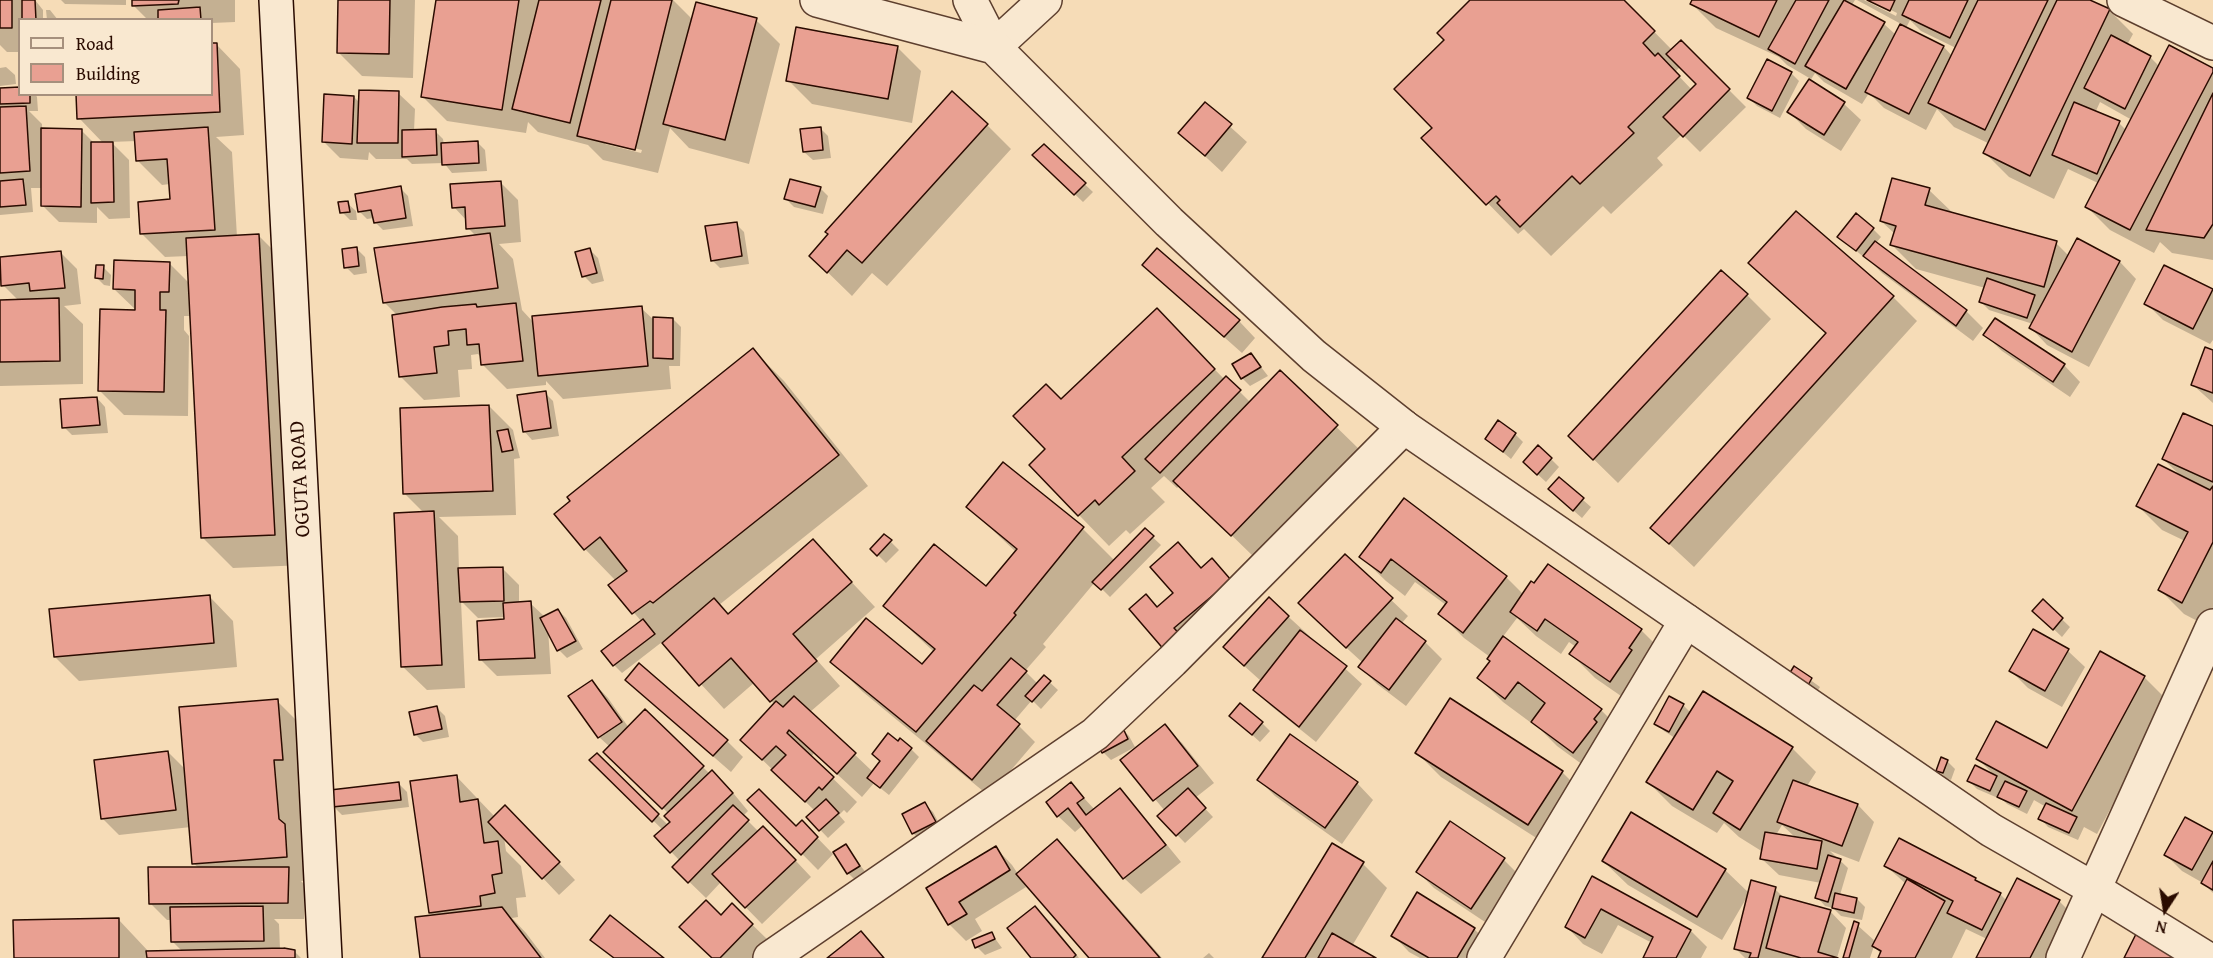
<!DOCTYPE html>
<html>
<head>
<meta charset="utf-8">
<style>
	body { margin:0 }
	#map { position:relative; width:2213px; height:958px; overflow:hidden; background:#f6dcb7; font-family:"Gentium Book Plus",serif }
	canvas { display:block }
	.legend { position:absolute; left:18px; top:18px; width:195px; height:78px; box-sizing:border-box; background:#f9e8d0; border:2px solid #a6907d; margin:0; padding:8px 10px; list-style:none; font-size:18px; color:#2a0b00 }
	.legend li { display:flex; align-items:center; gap:12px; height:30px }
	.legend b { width:30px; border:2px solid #a6907d }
	.north { position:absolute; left:2135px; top:880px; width:60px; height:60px; -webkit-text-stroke:4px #f9e8d0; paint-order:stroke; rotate:192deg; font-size:16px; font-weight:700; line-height:24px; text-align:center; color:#2a0b00 }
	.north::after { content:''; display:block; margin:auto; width:21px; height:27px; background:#2a0b00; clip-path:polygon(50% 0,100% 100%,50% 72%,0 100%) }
</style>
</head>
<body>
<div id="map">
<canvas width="2213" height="958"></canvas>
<ul class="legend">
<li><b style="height:8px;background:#f9e8d0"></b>Road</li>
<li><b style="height:16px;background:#e9a092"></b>Building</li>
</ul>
<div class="north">N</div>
</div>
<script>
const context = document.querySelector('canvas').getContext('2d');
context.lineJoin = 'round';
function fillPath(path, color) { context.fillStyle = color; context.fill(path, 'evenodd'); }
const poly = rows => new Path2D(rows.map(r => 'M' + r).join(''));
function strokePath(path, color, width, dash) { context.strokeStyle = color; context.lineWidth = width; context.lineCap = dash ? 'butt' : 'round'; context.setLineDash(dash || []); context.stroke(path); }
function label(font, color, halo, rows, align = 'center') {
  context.font = font + ' "Gentium Book Plus",serif'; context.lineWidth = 4.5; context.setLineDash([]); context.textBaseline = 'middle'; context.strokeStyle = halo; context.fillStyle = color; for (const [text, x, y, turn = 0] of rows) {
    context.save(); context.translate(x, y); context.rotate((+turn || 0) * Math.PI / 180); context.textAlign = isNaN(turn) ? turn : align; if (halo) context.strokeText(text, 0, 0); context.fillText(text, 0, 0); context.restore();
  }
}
const shadow = poly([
	[0,0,35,0,43,10,43,20,20,20,20,52,7,52,0,45],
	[61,0,126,0,126,5,65,4],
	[133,0,235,0,235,22,212,23,212,20,148,20,133,5],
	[340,0,415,0,413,78,362,76,338,52],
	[438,0,673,0,693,20,756,20,780,44,749,164,689,148,670,128,658,173,603,160,588,145,538,132,528,122,526,133,447,121,423,97],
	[605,141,642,150,641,153,605,144],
	[1472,0,1623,0,1672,50,1681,42,1746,107,1700,152,1682,134,1657,158,1663,165,1611,214,1603,206,1551,256,1524,229,1518,234,1424,138,1434,128,1446,40],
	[1680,67,1698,84,1692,90,1675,72],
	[1694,0,1855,0,1852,5,1884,24,1896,35,1901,24,1857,0,1864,0,1896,16,1897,13,1871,0,2087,0,2109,10,2133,34,2127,45,2150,57,2160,67,2213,70,2213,260,2172,253,2160,242,2154,253,2110,230,2086,206,2098,183,2068,169,2054,199,2009,177,1985,153,1990,144,1954,127,1937,109,1926,130,1884,108,1869,93,1862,104,1824,82,1815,73,1810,81,1844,104,1861,120,1841,151,1806,129,1789,112,1811,79,1787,65,1779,57,1716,28,1692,4],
	[1910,20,1921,31,1956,48,1952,56,1944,47,1906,28],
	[2100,102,2132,120,2126,130,2119,123,2095,113],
	[46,10,50,10,58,20,47,20],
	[216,44,240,69,244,135,216,137,232,152,237,237,259,236,289,266,305,565,233,568,203,538,191,316,184,316,184,330,189,336,188,416,124,415,100,391,138,312,114,289,169,263,190,284,188,256,165,257,141,233,171,201,170,184,162,185,138,161,136,141,111,142,129,160,130,218,109,219,97,207,97,223,59,222,42,205,42,188,31,188,33,212,0,215,0,90,20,94,35,94,37,97,38,111,29,111,42,124,42,130,81,130,95,144,104,144,79,118,212,94,212,45],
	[897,47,921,71,912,123,812,104,788,80],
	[6,67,15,75,16,84,0,86,0,68],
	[1791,73,1799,81,1780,118,1757,106,1749,98],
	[398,93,415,109,414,131,435,131,443,139,444,145,477,142,485,150,487,171,452,173,444,163,412,164,407,159,376,159,369,152,368,160,340,158,324,142,354,97,360,103],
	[1205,104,1247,142,1222,172,1180,133],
	[987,125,1011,149,887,286,872,273,852,296,811,256],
	[820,128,828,136,831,158,813,160,804,152],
	[1044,146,1093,192,1083,202,1034,155],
	[502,184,518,200,521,242,499,244,513,259,522,310,534,323,641,308,655,321,673,319,681,327,680,366,669,366,671,389,563,399,546,381,546,385,507,389,483,365,482,358,478,354,471,355,472,369,458,370,460,397,424,400,400,376,397,315,384,302,476,236,468,228,467,221,454,207,452,185],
	[400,188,408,196,413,226,383,230,375,222,374,218,367,219,359,211],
	[820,188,828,196,823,214,794,207,786,199],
	[1929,190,1954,214,2056,243,2069,256,2078,240,2120,262,2136,279,2089,367,2047,345,2031,328,2033,324,1989,310,1981,302,1985,288,1916,269,1892,245,1895,234,1881,221],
	[347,203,356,211,357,220,350,220,342,212],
	[1796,213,1893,297,1917,321,1694,567,1652,528,1827,335,1750,263],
	[736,224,744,232,749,264,720,268,712,260],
	[1873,229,1881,237,1876,243,1966,311,1983,328,1973,341,1882,273,1866,257,1865,258,1839,237],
	[356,248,365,257,367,273,354,275,346,267],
	[590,250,598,258,604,281,592,284,584,276],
	[60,252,77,269,81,304,64,306,83,324,83,384,0,386,0,301,19,301,3,285],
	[103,267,111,275,110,286,104,285,96,277],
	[2164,267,2213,291,2213,340,2210,344,2163,320,2146,303],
	[1161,281,1239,321,1255,338,1242,353],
	[1747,295,1771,319,1618,483,1570,436],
	[1985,335,2064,365,2080,382,2070,397,2002,351],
	[1187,341,1225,380,1226,378,1250,402,1280,372,1361,451,1256,559,1180,485,1177,488,1164,476,1151,488,1165,502,1130,534,1126,530,1109,546,1079,515,1048,450,1061,401],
	[753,350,784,381,868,486,719,605,729,615,813,541,875,607,816,659,840,686,810,712,873,772,898,743,911,749,919,757,889,795,874,783,862,797,814,753,811,757,857,802,847,813,844,810,839,815,845,822,828,838,808,817,815,811,742,740,775,705,755,682,724,709,662,642,622,673,614,665,642,622,610,585,616,581,585,549],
	[2213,352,2213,403,2193,385],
	[1251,354,1268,376,1250,386,1242,378],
	[545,393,553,401,559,436,532,440,524,431],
	[97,398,105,407,108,433,72,435,64,427],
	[489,406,513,430,515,439,520,458,514,459,516,515,439,517,458,536,459,570,502,568,519,585,519,603,530,603,545,617,558,610,566,618,583,649,567,658,559,650,548,629,551,674,497,676,481,660,506,621,506,617,478,618,461,601,465,688,427,690,402,666,424,513,404,493],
	[2213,428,2213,613,2207,626,2184,614,2160,590,2185,541,2162,530,2138,506,2181,476,2163,459],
	[1515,434,1523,442,1511,459,1487,439],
	[1551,459,1559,467,1546,482,1533,470],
	[1003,464,1083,529,1115,561,1145,530,1161,545,1110,597,1095,582,1043,644,1046,647,1025,671,1038,684,1044,677,1058,690,1041,709,1032,700,1014,721,1035,742,989,796,863,692,832,662,923,666,934,652,885,606,986,588,1016,552,968,507],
	[1559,479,1591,507,1582,518,1558,497],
	[1404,500,1506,577,1524,595,1534,585,1548,566,1641,630,1665,654,1634,705,1595,678,1571,654,1576,647,1569,642,1561,654,1536,636,1517,618,1502,638,1601,710,1625,734,1598,776,1557,746,1531,720,1530,722,1503,702,1479,678,1492,662,1490,657,1464,638,1440,614,1446,605,1415,582,1405,596,1386,581,1361,557],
	[885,536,899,550,886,563,872,549],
	[1178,544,1202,569,1212,560,1246,597,1184,668,1158,609,1175,593],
	[1345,556,1408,616,1401,624,1425,642,1442,659,1406,706,1377,684,1360,667,1363,663,1316,620],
	[209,596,233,621,237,667,79,681,55,657],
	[1269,599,1362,684,1316,742,1271,706,1255,690,1261,681,1242,664],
	[2043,601,2070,627,2062,637,2042,618],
	[2033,631,2068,651,2085,667,2062,707,2028,688,2011,671],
	[1794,668,1820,687,1815,695],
	[2144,677,2168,701,2097,834,2084,827,2078,840,2048,827,2040,818,2046,807,2034,800,2027,814,2007,804,1999,796,1998,798,1977,789,1969,781,1995,776,1978,759,2048,750],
	[592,681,608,698,629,728,645,711,710,774,712,772,729,788,748,811,743,816,759,832,780,844,811,877,762,924,721,882,706,898,674,867,680,861,656,836,663,830,591,761,597,755,668,825,672,822,668,813,606,752,610,747,599,737],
	[644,696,727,741,743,757,731,772],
	[1670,698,1683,705,1691,713,1792,748,1816,772,1807,786,1858,805,1874,822,1859,862,1830,851,1848,868,1840,895,1857,899,1865,907,1862,920,1841,916,1833,908,1825,906,1817,897,1821,883,1779,875,1762,859,1763,852,1739,837,1724,823,1717,833,1672,806,1648,782,1675,738,1664,731,1656,723],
	[1782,825,1796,838,1776,835],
	[277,701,301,725,307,784,298,784,303,844,311,881,301,881,305,885,304,919,274,919,279,924,280,949,294,951,301,958,15,958,118,919,149,952,182,951,172,941,171,920,167,920,150,903,199,868,194,864,191,827,119,835,102,818,168,752,186,770],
	[437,708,445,716,449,737,423,742,415,734],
	[1231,716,1262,723,1270,731,1260,742],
	[1165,726,1182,743,1214,783,1195,798,1213,817,1185,843,1159,816,1165,811,1122,760],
	[1121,728,1129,736,1135,747,1111,760,1103,752],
	[1417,753,1562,772,1586,796,1552,848,1441,777],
	[1947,761,1955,769,1951,780,1946,778,1938,770],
	[456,776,495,817,522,824,575,880,559,895,504,837,506,851,521,866,526,897,516,898,518,917,512,918,526,933,545,958,422,958,434,916,430,913],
	[1259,780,1357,783,1373,800,1342,844,1275,796],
	[399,784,407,792,409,807,342,815,334,807],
	[1071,784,1095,810,1119,790,1136,807,1181,862,1141,894,1124,878,1082,826,1075,832,1058,816],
	[749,800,796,828,802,822,833,854,834,853,818,870],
	[925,804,933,812,943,831,921,841,913,833],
	[2212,833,2213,834,2213,893,2203,883,2182,871,2166,855],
	[1057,841,1081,865,1162,958,1091,958,1021,879,1026,887,975,919,982,931,966,941,949,924,928,889,996,848,1012,865,1018,874],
	[845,846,867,874,856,881,848,873],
	[1504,860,1520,876,1488,924,1434,888,1418,872],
	[1603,861,1725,870,1749,893,1775,889,1785,899,1830,911,1846,928,1837,958,1745,958,1735,948,1747,897,1722,940,1628,885],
	[1363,864,1387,888,1352,946,1373,958,1264,958],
	[1886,866,1975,879,1980,884,2000,894,2007,901,2059,901,2083,925,2066,958,1977,958,1987,939,1966,929,1952,958,1879,958,1881,954,1874,946,1870,958,1845,958,1855,923,1876,942,1906,884],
	[1593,878,1691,931,1707,947,1701,958,1644,958,1652,943,1618,925,1602,954,1583,944,1567,927],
	[1417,894,1474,929,1491,945,1483,958,1420,958,1409,952,1393,935],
	[733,906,769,941,752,958,713,958,721,917],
	[1035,908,1052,924,1079,958,1033,958],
	[991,933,1002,948,985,955,977,947],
	[1209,953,1214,958,1203,958]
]);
const building = poly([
	[0,0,12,0,12,28,0,28,0,0],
	[22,0,35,0,36,20,22,20,22,0],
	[132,0,179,0,178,4,132,6,132,0],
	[338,0,390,0,389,54,337,53,338,0],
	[436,0,519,0,502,110,421,97,436,0],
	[539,0,601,0,570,123,512,109,539,0],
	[611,0,672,0,635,150,577,136,611,0],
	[1470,0,1624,0,1655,31,1643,43,1655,56,1658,53,1680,76,1628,127,1634,133,1580,184,1572,176,1520,227,1497,203,1500,200,1496,196,1486,205,1421,138,1432,128,1394,89,1444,40,1437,33,1470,0],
	[1692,0,1777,0,1759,37,1690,4,1692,0],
	[1796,0,1829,0,1795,64,1768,49,1796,0],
	[1844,0,1885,22,1846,89,1805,66,1844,0],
	[1867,0,1895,0,1890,11,1867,0],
	[1909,0,1968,0,1950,38,1902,15,1909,0],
	[1978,0,2048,0,1985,130,1928,103,1978,0],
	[2057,0,2090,0,2110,9,2030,176,1983,153,2057,0],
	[696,2,757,18,725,140,663,124,696,2],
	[200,7,201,20,158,20,158,10,200,7],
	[1900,24,1944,46,1909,114,1865,92,1900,24],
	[796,27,898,46,888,99,786,81,796,27],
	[2111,35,2151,56,2125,109,2084,88,2111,35],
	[1681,40,1730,89,1683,137,1663,117,1696,84,1666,54,1681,40],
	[212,43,217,43,220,112,77,119,76,94,212,94,212,43],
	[2169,45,2213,68,2213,72,2130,230,2085,207,2169,45],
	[1767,59,1792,72,1772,111,1747,98,1767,59],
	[1809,79,1845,102,1824,135,1787,112,1809,79],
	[20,87,20,94,30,94,30,103,0,104,0,88,20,87],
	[359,90,399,91,398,143,357,143,359,90],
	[952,91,988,124,862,263,847,250,827,273,809,256,828,234,825,232,952,91],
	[2213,93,2213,224,2204,238,2146,230,2213,93],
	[324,94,354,96,352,144,322,142,324,94],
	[1205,102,1232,124,1205,156,1178,133,1205,102],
	[2074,102,2120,121,2097,174,2052,155,2074,102],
	[26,106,30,171,0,173,0,107,26,106],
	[208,127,215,230,140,234,138,202,170,199,167,159,136,161,134,132,208,127],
	[821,127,823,150,803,152,800,129,821,127],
	[41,128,82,129,81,207,41,206,41,128],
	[436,129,437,155,402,157,402,130,436,129],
	[478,141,479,163,442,165,441,143,478,141],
	[91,142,113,142,114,202,91,203,91,142],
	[1044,144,1086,183,1074,195,1032,155,1044,144],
	[1892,178,1930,188,1925,205,2057,241,2044,287,1890,245,1896,226,1880,221,1892,178],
	[23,179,26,205,0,207,0,181,23,179],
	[790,179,821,187,815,207,784,199,790,179],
	[501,181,505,226,466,229,465,207,452,208,450,184,501,181],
	[401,186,406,218,374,223,371,210,358,212,355,194,401,186],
	[348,201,350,212,340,213,338,202,348,201],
	[1796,211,1894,296,1669,544,1650,528,1826,333,1748,263,1796,211],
	[1856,213,1874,228,1856,251,1837,237,1856,213],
	[737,222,742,256,711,261,705,226,737,222],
	[490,233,498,288,383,303,374,248,490,233],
	[259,234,275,535,201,538,186,238,259,234],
	[2077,238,2120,261,2072,352,2029,328,2077,238],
	[1875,241,1967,310,1956,326,1863,256,1875,241],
	[357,247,359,266,344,268,342,249,357,247],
	[590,248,597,273,582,277,575,252,590,248],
	[1157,248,1240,320,1224,337,1142,265,1157,248],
	[61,251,65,288,30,291,29,283,1,286,0,257,61,251],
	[114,260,170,262,169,292,160,292,160,310,166,310,164,392,98,391,100,309,135,310,135,290,113,289,114,260],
	[96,265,104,265,103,279,95,278,96,265],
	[2164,265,2213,289,2193,329,2144,304,2164,265],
	[1721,270,1748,294,1593,460,1568,436,1721,270],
	[1987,278,2035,295,2027,318,1979,302,1987,278],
	[59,298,60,361,0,362,0,300,59,298],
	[516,303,523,361,481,365,479,344,467,345,466,329,448,331,449,345,434,347,437,373,399,377,392,315,442,307,476,304,477,307,516,303],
	[642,306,648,366,538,376,532,316,642,306],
	[1157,308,1215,369,1122,457,1135,471,1099,505,1095,500,1078,516,1029,465,1045,449,1013,416,1046,384,1061,399,1157,308],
	[653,317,673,318,673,359,653,358,653,317],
	[1995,318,2065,364,2053,382,1983,335,1995,318],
	[2205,347,2213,350,2213,393,2191,385,2205,347],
	[753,348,839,455,653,603,650,601,632,614,608,585,627,571,600,537,584,550,554,514,570,501,567,497,753,348],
	[1251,353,1261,367,1241,379,1232,364,1251,353],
	[1280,370,1338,425,1231,536,1173,481,1280,370],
	[1226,376,1241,390,1160,473,1145,459,1226,376],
	[546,391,551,428,523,432,517,395,546,391],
	[97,397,100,425,62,428,60,399,97,397],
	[489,405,493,491,403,494,400,408,489,405],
	[2183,413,2213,426,2213,482,2162,459,2183,413],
	[1498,420,1516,433,1503,452,1485,439,1498,420],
	[508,429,513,450,502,452,497,431,508,429],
	[1538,445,1552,458,1537,475,1523,462,1538,445],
	[1003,462,1084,527,1014,613,1016,615,916,732,830,662,866,618,922,664,935,649,883,606,934,544,986,586,1017,549,966,507,1003,462],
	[2158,464,2210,490,2213,486,2213,542,2182,603,2158,590,2188,532,2136,506,2158,464],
	[1559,477,1584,498,1573,511,1548,489,1559,477],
	[1404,498,1507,576,1463,633,1438,614,1447,602,1391,559,1381,573,1359,557,1404,498],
	[434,511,442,665,401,667,394,513,434,511],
	[1145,528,1154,536,1101,590,1092,582,1145,528],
	[884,534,892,540,877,556,870,549,884,534],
	[813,539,852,582,793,634,817,661,770,702,731,658,699,686,662,643,714,598,728,614,813,539],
	[1178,542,1201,568,1212,558,1231,580,1174,628,1183,638,1166,652,1129,609,1146,594,1157,607,1173,593,1150,567,1178,542],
	[1345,554,1393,598,1346,648,1298,603,1345,554],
	[1548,564,1642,629,1629,648,1632,650,1610,682,1569,654,1578,642,1545,619,1537,631,1510,612,1531,581,1534,583,1548,564],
	[503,567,504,601,460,602,458,568,503,567],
	[210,595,214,643,54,657,49,609,210,595],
	[1269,597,1289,616,1244,666,1223,647,1269,597],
	[2043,599,2063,618,2053,630,2032,611,2043,599],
	[531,601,535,658,479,660,477,621,504,619,503,603,531,601],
	[558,609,576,641,557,651,540,618,558,609],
	[1396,618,1426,641,1389,690,1358,667,1396,618],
	[643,619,655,634,613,666,601,651,643,619],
	[2033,629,2069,649,2045,691,2009,671,2033,629],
	[1300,630,1347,666,1299,727,1253,690,1300,630],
	[1503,636,1602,709,1594,719,1597,722,1573,753,1531,722,1545,703,1518,682,1505,699,1477,678,1490,661,1487,659,1503,636],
	[2100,651,2145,676,2072,811,1976,759,1996,721,2047,748,2100,651],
	[1011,658,1027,671,997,705,1020,724,972,780,926,741,974,685,982,691,1011,658],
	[639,663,728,740,713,756,625,680,639,663],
	[1794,666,1812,678,1806,689,1788,676,1794,666],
	[1044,675,1051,681,1032,702,1025,696,1044,675],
	[592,680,622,722,598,738,568,696,592,680],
	[1703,691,1793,747,1740,830,1713,813,1733,781,1717,771,1693,810,1646,782,1703,691],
	[794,696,856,753,837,774,789,730,787,733,834,777,822,790,819,787,805,802,771,770,786,755,776,746,762,760,740,740,776,701,783,707,794,696],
	[1669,696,1684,704,1669,732,1654,724,1669,696],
	[1450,698,1563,771,1528,825,1415,753,1450,698],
	[278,699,283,760,274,760,279,819,285,824,287,857,192,864,179,707,278,699],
	[1240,703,1263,722,1252,735,1229,716,1240,703],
	[437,706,442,729,414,735,409,712,437,706],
	[645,709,704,766,662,809,603,752,645,709],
	[1165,724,1198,766,1153,801,1120,760,1165,724],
	[1122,726,1128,739,1102,753,1095,740,1122,726],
	[888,733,898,741,900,738,912,748,880,788,867,778,880,761,872,754,888,733],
	[1290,734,1358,782,1325,828,1257,780,1290,734],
	[168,751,176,810,101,819,94,760,168,751],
	[597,753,659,814,652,822,589,760,597,753],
	[1941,757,1948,760,1943,773,1936,771,1941,757],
	[1975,765,1997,776,1990,791,1967,781,1975,765],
	[712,770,733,793,670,853,654,836,670,822,664,816,712,770],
	[457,775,460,802,478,799,484,843,498,841,502,873,492,875,495,893,480,896,481,906,429,913,410,781,457,775],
	[1793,780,1858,804,1842,846,1777,822,1793,780],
	[2005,781,2027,791,2019,807,1997,797,2005,781],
	[399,782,401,800,332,807,330,790,399,782],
	[1071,782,1084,798,1077,803,1086,815,1120,788,1166,845,1123,879,1068,808,1057,817,1046,802,1071,782],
	[1188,788,1206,808,1176,836,1157,816,1188,788],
	[759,789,796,826,802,820,818,837,801,855,747,800,759,789],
	[826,799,839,813,819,831,806,817,826,799],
	[925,802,936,822,912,834,902,814,925,802],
	[2046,803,2077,817,2069,833,2038,819,2046,803],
	[505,805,560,862,542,879,488,822,505,805],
	[733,805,749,820,688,883,672,867,733,805],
	[1631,812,1726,869,1697,917,1602,861,1631,812],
	[2185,817,2213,832,2192,870,2164,855,2185,817],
	[1450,821,1505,858,1471,909,1416,872,1450,821],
	[763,826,796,860,745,908,712,874,763,826],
	[1765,832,1822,841,1817,869,1760,859,1765,832],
	[1899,838,1976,878,1975,880,2001,893,1982,930,1947,913,1953,901,1884,866,1899,838],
	[1057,839,1160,958,1089,958,1016,874,1057,839],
	[1332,843,1364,862,1305,958,1262,958,1332,843],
	[846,844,860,866,847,874,833,852,846,844],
	[996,846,1010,870,959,902,967,914,948,925,926,888,996,846],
	[1828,855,1841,859,1828,902,1815,898,1828,855],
	[2213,861,2213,890,2201,883,2213,861],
	[148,867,289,867,288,903,149,904,148,867],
	[1592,876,1691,930,1676,958,1643,958,1653,937,1601,909,1585,938,1565,927,1592,876],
	[2017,878,2060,900,2030,958,1976,958,2017,878],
	[1907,879,1945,901,1915,958,1878,958,1881,951,1872,946,1907,879],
	[1751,880,1776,887,1758,958,1749,958,1751,953,1734,949,1751,880],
	[1417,892,1475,928,1457,958,1429,958,1391,936,1417,892],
	[1835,893,1857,898,1854,913,1832,908,1835,893],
	[1780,896,1831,910,1818,952,1838,958,1801,958,1766,948,1780,896],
	[706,900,721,915,732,903,753,924,720,958,712,958,679,927,706,900],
	[263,906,264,941,171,942,170,907,263,906],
	[1035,906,1076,955,1073,958,1031,958,1007,928,1035,906],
	[502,907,541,958,420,958,415,917,502,907],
	[610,915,664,958,614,958,590,940,610,915],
	[119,918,119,958,14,958,13,920,119,918],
	[1854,921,1859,923,1849,958,1843,958,1854,921],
	[861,931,884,958,827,958,861,931],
	[992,932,995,939,975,948,972,940,992,932],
	[2137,932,2186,958,2124,958,2137,932],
	[1332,933,1376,958,1318,958,1332,933],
	[284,948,295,950,295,958,147,958,146,951,284,948]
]);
const minor = poly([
	[970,0,994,47,1045,0],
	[2124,0,2213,43],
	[770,958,1095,734,1172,661,1404,427],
	[1484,958,1686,621]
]);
const tertiary = poly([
	[817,0,994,47,1169,222,1314,356,1404,427,1991,830,2094,889,2206,958],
	[2063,958,2213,626]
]);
const secondary = poly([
	[276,0,325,958]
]);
const streetNames = [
	["OGUTA ROAD",301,479,-93]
];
fillPath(shadow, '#0003');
fillPath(building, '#e9a092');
strokePath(building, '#2a0b00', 1.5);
strokePath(minor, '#5d3f2e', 36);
strokePath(tertiary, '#5d3f2e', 36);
strokePath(secondary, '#2a0b00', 36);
strokePath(minor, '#f9e8d0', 33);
strokePath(tertiary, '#f9e8d0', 33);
strokePath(secondary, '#f9e8d0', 33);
label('21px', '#2a0b00', '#f9e8d0', streetNames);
</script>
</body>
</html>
